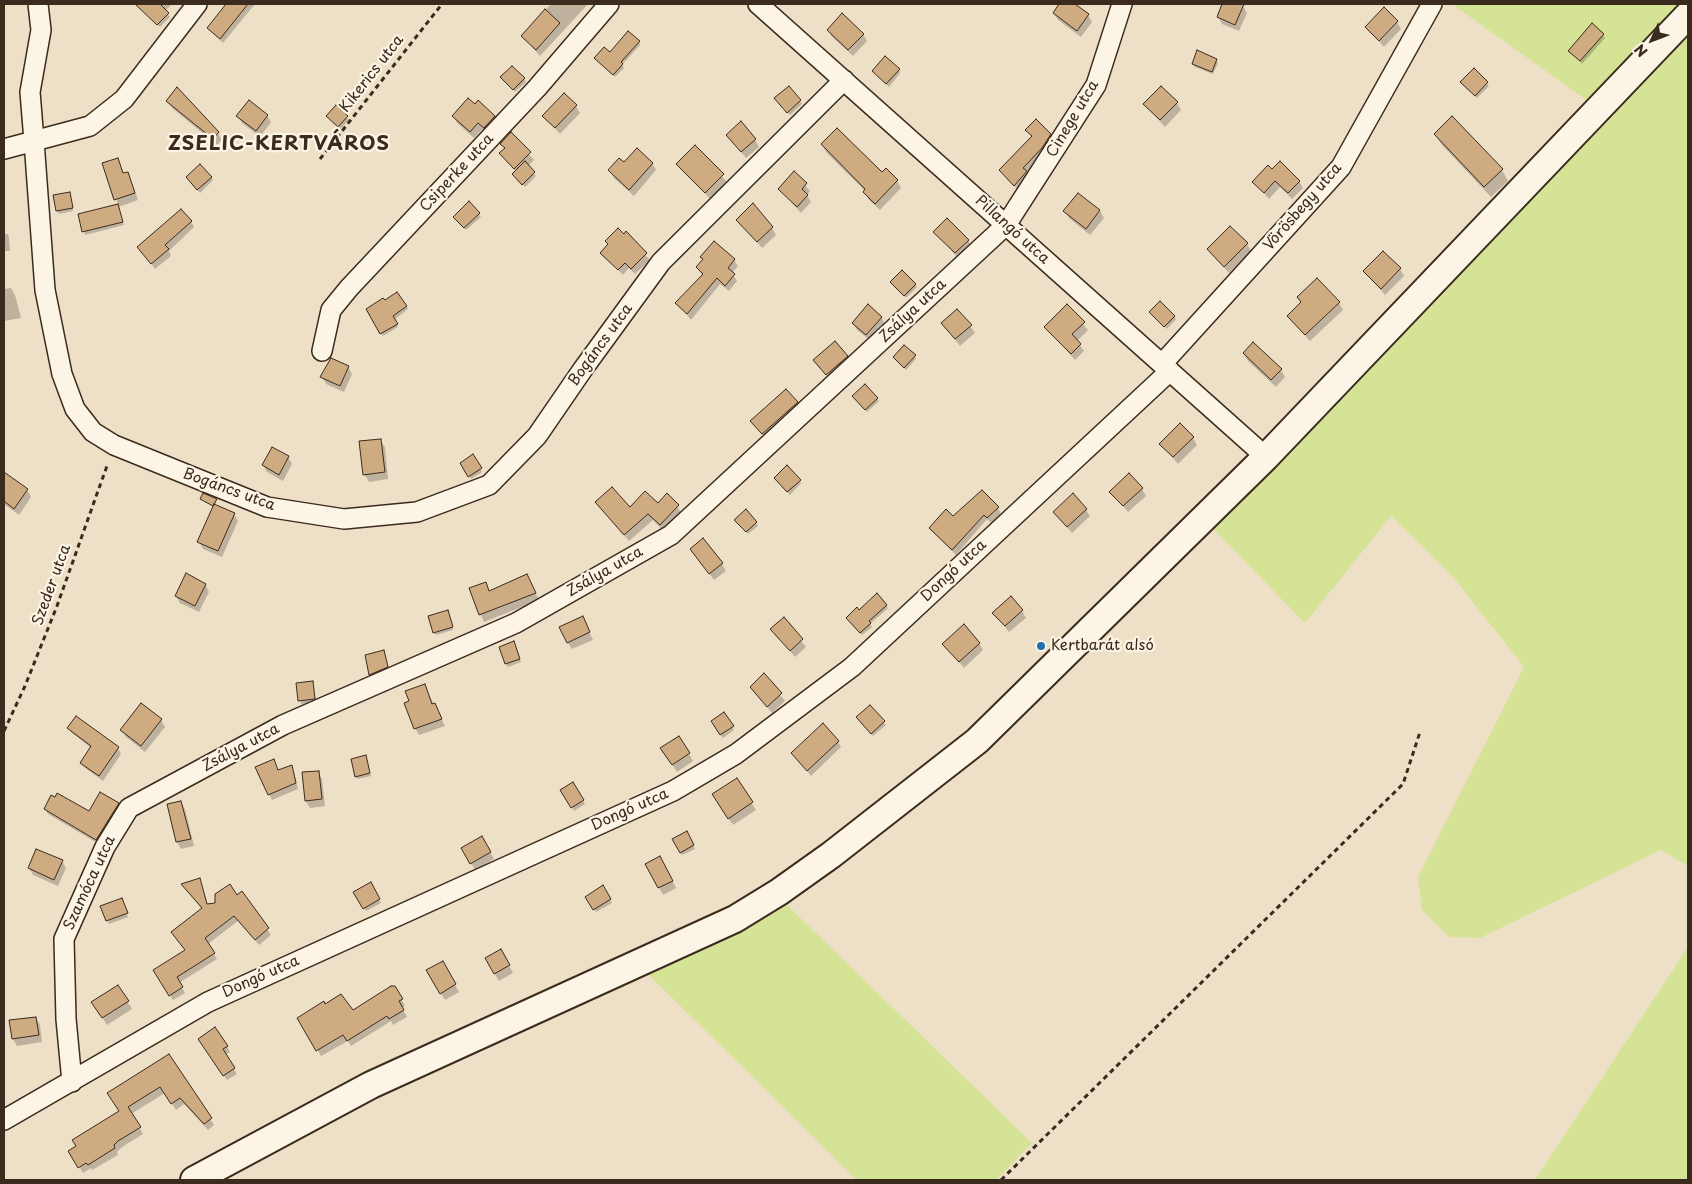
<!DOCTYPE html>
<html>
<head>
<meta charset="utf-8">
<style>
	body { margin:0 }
	#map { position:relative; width:1692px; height:1184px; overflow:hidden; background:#eedfc7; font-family:"Playpen Sans",sans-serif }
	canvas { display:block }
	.frame { position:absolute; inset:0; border:5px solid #3b2a1e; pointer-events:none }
	.north { position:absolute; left:1627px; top:15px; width:50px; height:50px; -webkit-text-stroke:4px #fcf5e5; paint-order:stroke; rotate:227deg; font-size:14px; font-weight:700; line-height:20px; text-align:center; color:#3b2a1e }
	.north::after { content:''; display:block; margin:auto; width:18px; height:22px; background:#3b2a1e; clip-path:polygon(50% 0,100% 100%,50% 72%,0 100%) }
</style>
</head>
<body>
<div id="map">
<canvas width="1692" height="1184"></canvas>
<div class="frame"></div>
<div class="north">N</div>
</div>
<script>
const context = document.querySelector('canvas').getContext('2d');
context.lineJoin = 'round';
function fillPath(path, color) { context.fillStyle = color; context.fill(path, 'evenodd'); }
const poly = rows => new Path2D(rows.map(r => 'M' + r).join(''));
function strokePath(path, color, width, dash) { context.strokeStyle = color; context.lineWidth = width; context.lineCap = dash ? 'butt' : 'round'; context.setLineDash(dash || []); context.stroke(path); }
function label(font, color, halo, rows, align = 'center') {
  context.font = font + ' "Playpen Sans",sans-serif'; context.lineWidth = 4.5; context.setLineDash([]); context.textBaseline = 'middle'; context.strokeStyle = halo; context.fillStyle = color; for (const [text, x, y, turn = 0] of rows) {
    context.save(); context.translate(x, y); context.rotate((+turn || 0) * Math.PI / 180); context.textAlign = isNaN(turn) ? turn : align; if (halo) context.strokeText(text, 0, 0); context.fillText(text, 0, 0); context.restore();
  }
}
const green = poly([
	[1452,4,1688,4,1688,866,1661,850,1480,938,1449,937,1422,910,1418,877,1524,667,1453,577,1391,516,1305,623,1213,529,1606,114],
	[784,902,1032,1143,996,1180,857,1180,645,971],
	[1688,947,1688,1180,1535,1180]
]);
const shadow = poly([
	[146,4,172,4,165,11,170,17,160,27,143,12,142,9],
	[229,4,255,4,223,43,208,28],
	[551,4,588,4,540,56,522,36],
	[1061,4,1072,4,1088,15,1092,22,1081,37,1058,20,1054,13],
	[1224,4,1237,4,1243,6,1247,13,1239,31,1222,24,1218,17],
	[1397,22,1401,29,1384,47,1367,27],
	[828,30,863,34,867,41,853,56,832,37],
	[1603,35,1605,38,1582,64,1570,51],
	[639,42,640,45,622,65,624,68,615,77,595,58],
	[1216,60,1218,63,1213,74,1195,67,1193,64],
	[899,70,900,73,889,87,873,71],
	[1474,70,1489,86,1477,98,1464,85],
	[524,79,526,82,515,92,504,80],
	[177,89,218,133,222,140,217,145,172,108,168,101],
	[800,101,802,104,790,115,778,102],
	[1177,103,1181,110,1165,127,1145,105],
	[576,106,580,113,560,134,544,116],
	[337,107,349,120,340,129,330,119],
	[267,115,271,122,260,137,242,123,238,116],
	[453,116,494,117,498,124,488,135,482,129,474,138,457,123],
	[1452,118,1502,170,1508,181,1491,197,1442,145,1435,134],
	[1027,130,1050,135,1053,140,1044,154,1026,172,1029,177,1018,190,1000,170,1032,137],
	[511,134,534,160,528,166,536,176,525,187,515,177,516,172,501,153,505,149,502,144],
	[727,135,755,140,759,147,746,158],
	[822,145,897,181,901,188,880,210,868,199,865,191,826,152],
	[695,147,727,182,710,199,678,164],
	[117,159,124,174,127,173,131,180,138,200,118,207,124,225,85,235,79,215,119,206,116,199],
	[652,163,656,170,634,196,614,178,610,171,624,164],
	[1272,171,1299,181,1303,188,1292,199,1280,187,1269,199,1254,182],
	[795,173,810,191,807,195,811,202,801,213,780,189],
	[211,177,213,180,200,193,187,178],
	[69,194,73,211,59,214,57,211],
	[1079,194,1100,211,1104,218,1090,235,1069,218,1065,211],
	[479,214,481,217,466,230,456,220],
	[738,220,772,228,776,235,762,248],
	[191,221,194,227,169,251,171,256,155,269,139,247],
	[935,232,968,240,972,247,959,259],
	[626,233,650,260,635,274,629,268,623,275,602,253,608,245,606,241,624,236],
	[4,234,8,234,9,237,10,251,4,251],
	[1247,244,1251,251,1229,273,1208,250],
	[702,257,734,260,738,266,732,273,737,281,729,291,720,284,691,320,677,303,703,276,697,268,704,260],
	[1400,269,1404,276,1385,295,1365,272],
	[892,283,915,284,917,287,906,298],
	[11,288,15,295,21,318,4,321,4,289],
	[397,293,408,309,394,320,398,327,383,336,367,309,384,302],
	[1298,298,1339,303,1343,310,1310,341,1288,316,1302,304],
	[1067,306,1088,330,1077,341,1084,351,1075,360,1046,327],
	[1151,312,1174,316,1176,319,1167,329],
	[881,317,885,324,871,341,857,330,853,323],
	[942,323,970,326,975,333,960,346],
	[1244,354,1281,370,1285,377,1276,387,1248,361],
	[915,356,916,359,906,370,894,357],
	[847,357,851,364,831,381,815,360],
	[348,367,352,374,344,392,326,384,322,377],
	[877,398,879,401,867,412,856,399],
	[797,403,799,406,764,437,754,424],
	[1193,438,1197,445,1178,464,1161,444],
	[380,440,385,447,388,479,369,482,365,475],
	[273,448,288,457,292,464,283,481,267,472,263,465],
	[473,456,482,472,471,479,462,463],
	[4,473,27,490,31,497,19,515,4,504],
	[800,480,801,483,790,495,777,481],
	[1142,489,1146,496,1128,512,1111,492],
	[667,495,682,513,664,532,653,520,629,541,596,502,630,508,658,505],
	[201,499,216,500,216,506,234,514,238,521,222,557,203,549,199,542,214,507],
	[998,508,1001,514,991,523,987,519,956,555,930,529,953,518],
	[1086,510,1090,516,1072,533,1054,512],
	[738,523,756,523,758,526,748,534],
	[691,549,722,564,726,571,714,580],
	[530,582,539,600,484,622,470,589,485,584,490,592],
	[205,584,209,592,199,612,180,603,176,596],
	[886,605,888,608,870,624,872,627,862,635,849,621,859,611],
	[1022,611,1026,618,1009,632,994,613],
	[449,615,453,630,436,635,434,632],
	[783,619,806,647,795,657,772,629],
	[586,625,593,640,572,649,568,643],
	[979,643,983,650,964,668,944,644],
	[515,646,521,662,508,667,506,664],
	[384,652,391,674,374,681,366,655],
	[764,675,785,701,772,713,751,687],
	[313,683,316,702,301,704,297,684],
	[424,685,445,726,419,735,415,728,410,702],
	[870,707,886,725,873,736,859,720],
	[724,714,734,730,723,738,712,721],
	[161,720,165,727,145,752,126,737,122,730],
	[68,728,118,748,121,754,103,781,85,768,81,763,91,748,72,733],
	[679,737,693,761,677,772,666,755],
	[838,742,841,747,811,776,793,753],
	[367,759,371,776,358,779,356,776],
	[292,766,298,789,272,800,257,768,278,771],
	[318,772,322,779,325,806,310,808,306,801],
	[736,779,756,810,733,825,717,801],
	[573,784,585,804,574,811,562,791],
	[181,802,185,809,194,846,181,849,177,842],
	[118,804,121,809,99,844,48,814,45,809,89,813],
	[687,833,695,849,682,855,674,840],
	[481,837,494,859,475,870,463,848],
	[62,861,66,868,58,886,33,875,29,868],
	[647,864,664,865,676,888,663,895],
	[200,879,208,905,217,904,242,893,271,935,259,945,238,921,208,944,217,959,179,983,185,993,173,1000,155,970,186,951,172,933,202,909,182,884],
	[370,884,381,903,366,911,355,892],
	[603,887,612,903,596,912,586,897],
	[123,902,128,917,109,924,102,906],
	[501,951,513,973,499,981,486,959],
	[442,962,459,992,445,1000,427,971],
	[118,987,132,1009,107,1025,97,1009],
	[394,987,405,1006,402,1008,407,1017,393,1025,391,1021,351,1046,348,1041,321,1056,299,1018,325,1006,353,1012],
	[36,1018,40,1025,42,1042,17,1046,13,1039],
	[203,1044,227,1046,230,1052,225,1055,237,1074,227,1080],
	[169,1056,214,1125,208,1130,184,1104,176,1110,165,1093,131,1114,143,1134,122,1147,117,1152,118,1155,92,1170,91,1168,83,1173,70,1151,120,1112]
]);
const building = poly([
	[135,4,160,4,169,13,157,25,135,4],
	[226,4,248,4,220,39,207,28,226,4],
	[1059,4,1075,4,1089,14,1077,31,1053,13,1059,4],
	[1222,4,1244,4,1235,25,1217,17,1222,4],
	[1384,7,1398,21,1379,41,1365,27,1384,7],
	[545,9,560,23,536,50,521,36,545,9],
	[842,13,864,34,848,50,827,30,842,13],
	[1592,23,1604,34,1580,61,1568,51,1592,23],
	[628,31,640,41,621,62,623,64,613,75,594,58,604,47,610,52,628,31],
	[1197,50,1217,59,1212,72,1192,64,1197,50],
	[885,56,900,69,886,84,872,71,885,56],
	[512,66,525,78,513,90,500,77,512,66],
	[1474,68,1488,82,1475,96,1460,82,1474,68],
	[789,86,801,100,787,113,774,98,789,86],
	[1161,86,1178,102,1160,120,1143,104,1161,86],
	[177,87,219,132,213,139,166,101,177,87],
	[564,93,577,105,555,128,542,116,564,93],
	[468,98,475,104,478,100,495,116,484,128,478,123,470,132,452,116,468,98],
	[249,100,268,115,256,131,236,116,249,100],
	[336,105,348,116,338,127,326,116,336,105],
	[1452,116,1503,169,1484,187,1434,134,1452,116],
	[1036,119,1051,134,1042,148,1023,168,1027,171,1014,186,999,170,1032,136,1025,130,1036,119],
	[741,121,756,139,741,152,726,135,741,121],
	[837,128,882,172,886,168,898,180,875,204,863,192,865,189,821,144,837,128],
	[511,132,531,152,514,169,499,153,505,148,500,144,511,132],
	[695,145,724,174,705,193,676,164,695,145],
	[637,148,653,163,629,190,608,170,619,158,624,162,637,148],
	[118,158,123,173,128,172,135,193,114,200,102,163,118,158],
	[525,161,535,172,522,185,512,174,525,161],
	[1280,161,1300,181,1288,193,1275,181,1264,193,1252,182,1268,165,1272,169,1280,161],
	[200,164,212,177,197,190,186,177,200,164],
	[794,171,807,183,802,189,808,195,797,207,778,189,794,171],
	[70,192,73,208,56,211,53,195,70,192],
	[1078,193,1100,210,1086,229,1063,211,1078,193],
	[469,201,480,213,464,228,453,217,469,201],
	[753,203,773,227,757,242,736,220,753,203],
	[118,204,123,222,82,232,78,214,118,204],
	[181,209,192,221,165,245,169,249,151,264,137,247,181,209],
	[947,218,969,240,955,253,933,232,947,218],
	[1230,226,1248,243,1224,267,1207,249,1230,226],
	[618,228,624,234,626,231,647,253,631,269,625,263,618,270,600,253,608,244,605,241,618,228],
	[714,241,735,259,728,268,735,274,725,286,717,278,687,314,675,303,703,274,696,267,703,259,700,257,714,241],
	[1383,251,1401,268,1381,289,1363,271,1383,251],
	[902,270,916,284,904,296,890,282,902,270],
	[1317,278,1340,302,1305,335,1287,316,1301,302,1297,297,1317,278],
	[397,292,407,306,393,316,398,324,380,334,366,309,383,298,385,300,397,292],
	[1160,301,1175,316,1164,327,1149,312,1160,301],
	[868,304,882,317,866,335,852,323,868,304],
	[1067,304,1085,322,1072,334,1081,344,1071,354,1044,327,1067,304],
	[957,309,972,325,955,339,941,323,957,309],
	[835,341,848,356,826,375,813,360,835,341],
	[1253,342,1282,369,1271,380,1243,353,1253,342],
	[904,345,916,355,904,368,893,357,904,345],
	[331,358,349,366,340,386,320,377,331,358],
	[865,384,878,398,865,410,852,396,865,384],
	[786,389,798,402,762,434,750,421,786,389],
	[1180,423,1194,437,1173,457,1159,444,1180,423],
	[381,439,385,472,363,475,359,441,381,439],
	[272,447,289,456,279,475,262,465,272,447],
	[473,454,482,468,468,477,460,463,473,454],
	[787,465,801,480,787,492,774,478,787,465],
	[4,472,28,489,14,509,4,501,4,472],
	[1129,473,1143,488,1123,506,1109,492,1129,473],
	[612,487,630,507,645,491,658,503,667,493,679,505,660,525,648,514,624,535,595,502,612,487],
	[982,490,999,507,987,518,984,515,952,550,929,528,946,509,953,516,982,490],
	[203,493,217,499,213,506,200,499,203,493],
	[1073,493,1087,509,1067,527,1053,512,1073,493],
	[214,504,235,513,218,551,197,542,214,504],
	[746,509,757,522,746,532,734,520,746,509],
	[703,538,723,563,709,574,690,549,703,538],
	[186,573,206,584,195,606,175,596,186,573],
	[527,574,536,593,479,615,469,588,486,582,489,591,527,574],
	[877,593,887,605,869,621,871,623,860,633,846,618,857,607,859,610,877,593],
	[1011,596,1023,610,1005,626,992,613,1011,596],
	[448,610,453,627,433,633,428,616,448,610],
	[583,616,590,632,567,643,559,627,583,616],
	[784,617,803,639,790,651,770,629,784,617],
	[964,624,980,643,959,662,942,644,964,624],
	[514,641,520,659,505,664,499,647,514,641],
	[384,650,388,667,369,675,365,655,384,650],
	[764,673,782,693,767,707,750,687,764,673],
	[313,681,315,699,298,701,296,683,313,681],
	[425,684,432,704,435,703,442,719,414,729,404,703,409,701,405,691,425,684],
	[141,703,162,719,141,746,120,730,141,703],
	[870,705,885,721,871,734,856,717,870,705],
	[724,712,734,726,720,735,711,721,724,712],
	[76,716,119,747,99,776,80,763,91,746,67,728,76,716],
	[823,723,839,741,807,771,791,753,823,723],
	[679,736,690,753,672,765,660,748,679,736],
	[366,755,370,773,355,777,351,759,366,755],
	[274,759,278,770,292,765,296,783,268,795,255,767,274,759],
	[319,771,322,799,305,801,302,772,319,771],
	[737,778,753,802,728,819,712,794,737,778],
	[573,782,584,800,571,808,560,790,573,782],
	[100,792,119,803,96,840,44,809,51,795,55,797,57,793,89,811,100,792],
	[181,801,191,839,176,842,167,804,181,801],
	[687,831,694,845,680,853,672,839,687,831],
	[482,836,491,852,470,864,461,848,482,836],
	[36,849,63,860,54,880,28,868,36,849],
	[660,856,673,881,658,888,645,864,660,856],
	[200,878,207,904,215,903,215,894,230,884,237,895,242,891,269,928,255,940,234,916,205,938,215,953,177,977,183,987,169,996,153,970,185,950,171,932,202,908,181,884,200,878],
	[371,882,380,899,363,909,353,892,371,882],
	[603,885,611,899,593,910,585,897,603,885],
	[122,898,128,913,106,921,100,906,122,898],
	[501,949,510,965,494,974,485,958,501,949],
	[443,961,456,984,440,994,426,970,443,961],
	[118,985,129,1001,102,1018,91,1002,118,985],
	[391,986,395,986,403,999,399,1001,404,1010,389,1019,387,1016,347,1041,343,1035,316,1051,297,1018,324,1001,325,1004,341,994,353,1010,391,986],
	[36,1017,39,1035,12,1039,9,1020,36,1017],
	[215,1027,228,1046,223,1049,235,1068,223,1076,198,1039,215,1027],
	[169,1054,212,1118,204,1124,180,1098,171,1104,160,1087,128,1107,141,1127,118,1141,114,1145,115,1148,88,1165,86,1163,78,1168,68,1151,76,1146,72,1140,119,1111,107,1093,169,1054]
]);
const path = poly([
	[320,159,442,4],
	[4,731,25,686,57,606,108,463],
	[1001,1180,1403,784,1420,732]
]);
const street = poly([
	[197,4,124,99,90,126,34,141,45,290,62,374,75,409,93,432,114,445,267,507,344,519,417,512,489,485,537,436,583,369,661,262,844,80],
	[758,4,1266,457],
	[4,149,34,141,30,92,41,30,38,4],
	[322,351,331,310,349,288,537,88,609,4],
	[1162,364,1341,167,1432,4],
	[72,1082,66,1019,64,939,105,847,129,808,283,725,516,623,671,535,1006,225,1096,85,1122,4],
	[4,1120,208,1002,673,791,736,754,852,667,1170,371]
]);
const secondary = poly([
	[194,1180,371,1085,735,919,779,892,831,855,977,741,1266,457,1688,15]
]);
const markers = [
	[1041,646,5,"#1f6fb2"]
];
const streetNames = [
	["Kikerics utca",372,74,-52],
	["Cinege utca",1073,119,-59],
	["Csiperke utca",457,173,-47],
	["Vörösbegy utca",1303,207,-49],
	["Pillangó utca",1012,230,42],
	["Zsálya utca",913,311,-43],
	["Bogáncs utca",601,345,-54],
	["Bogáncs utca",229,490,20],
	["Dongó utca",954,571,-43],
	["Zsálya utca",605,572,-30],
	["Szeder utca",52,585,-70],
	["Zsálya utca",241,748,-28],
	["Dongó utca",630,810,-24],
	["Szamóca utca",90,883,-65],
	["Dongó utca",261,977,-24]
];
const poiNames = [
	["Kertbarát alsó",1051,646]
];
const districtNames = [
	["ZSELIC-KERTVÁROS",279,144]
];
fillPath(green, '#d4e396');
fillPath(shadow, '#0003');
fillPath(building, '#ceab81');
strokePath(building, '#3b2a1e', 1);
strokePath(street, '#3b2a1e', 22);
strokePath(secondary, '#3b2a1e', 30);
strokePath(path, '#3b2a1e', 3, [5, 4]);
strokePath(street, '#fcf5e5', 19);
strokePath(secondary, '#fcf5e5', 26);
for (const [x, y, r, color] of markers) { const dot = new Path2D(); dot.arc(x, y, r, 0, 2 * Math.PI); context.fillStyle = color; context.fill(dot); strokePath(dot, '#fcf5e5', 2); }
label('15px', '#3b2a1e', '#fcf5e5', streetNames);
label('15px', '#3b2a1e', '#fcf5e5', poiNames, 'left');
context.letterSpacing = '1px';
label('bold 20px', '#3b2a1e', '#fcf5e5', districtNames);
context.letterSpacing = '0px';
</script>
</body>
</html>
